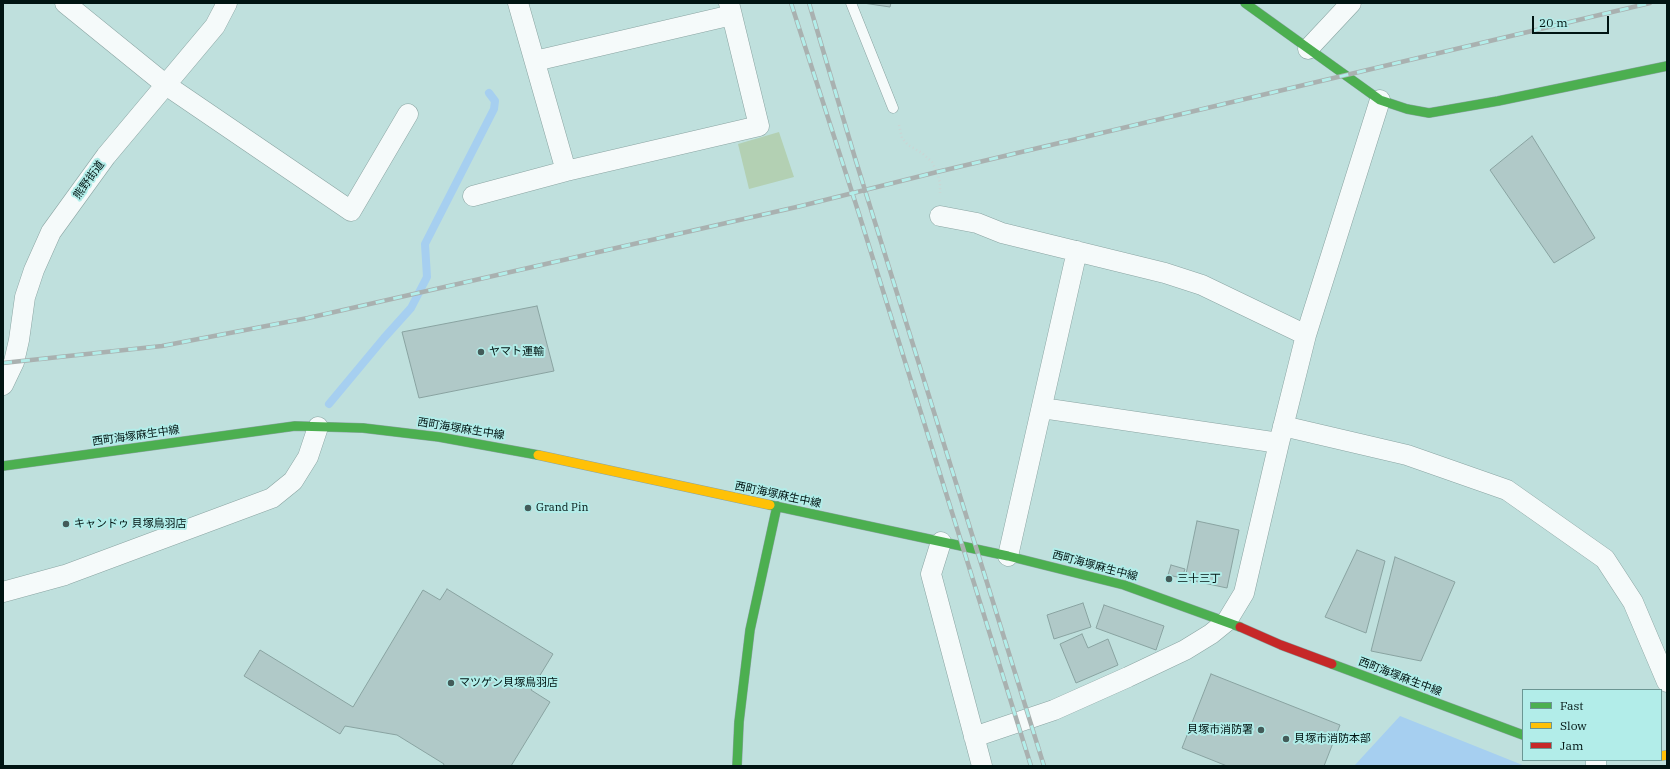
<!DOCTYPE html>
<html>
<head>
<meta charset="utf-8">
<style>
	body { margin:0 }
	#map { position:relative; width:1670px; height:769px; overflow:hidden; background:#bfe0dd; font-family:"IBM Plex Serif",serif }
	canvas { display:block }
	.frame { position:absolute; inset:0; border:4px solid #001412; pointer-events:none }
	.legend { position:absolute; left:1522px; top:689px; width:140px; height:72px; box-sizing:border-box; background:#b2ede9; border:1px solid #6b9693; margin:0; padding:5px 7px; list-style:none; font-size:12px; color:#001412 }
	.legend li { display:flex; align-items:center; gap:8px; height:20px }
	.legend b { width:20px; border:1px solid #6b9693 }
	.scale { position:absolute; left:1532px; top:16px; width:77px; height:18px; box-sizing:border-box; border:2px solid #001412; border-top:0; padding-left:5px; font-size:12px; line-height:14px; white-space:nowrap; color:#001412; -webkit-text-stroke:3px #b2ede9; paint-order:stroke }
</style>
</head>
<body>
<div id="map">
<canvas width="1670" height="769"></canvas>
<div class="frame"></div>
<ul class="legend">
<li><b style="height:5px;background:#4caf50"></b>Fast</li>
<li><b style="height:5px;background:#ffc107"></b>Slow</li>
<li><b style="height:5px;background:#c62828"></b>Jam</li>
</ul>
<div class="scale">20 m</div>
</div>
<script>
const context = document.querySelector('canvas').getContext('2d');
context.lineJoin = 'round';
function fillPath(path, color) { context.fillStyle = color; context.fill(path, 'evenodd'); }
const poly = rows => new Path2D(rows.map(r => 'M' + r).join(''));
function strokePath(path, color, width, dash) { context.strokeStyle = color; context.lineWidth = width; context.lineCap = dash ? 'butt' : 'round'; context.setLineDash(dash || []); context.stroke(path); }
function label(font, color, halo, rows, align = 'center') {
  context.font = font + ' "IBM Plex Serif","Noto Sans JP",serif'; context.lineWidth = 4; context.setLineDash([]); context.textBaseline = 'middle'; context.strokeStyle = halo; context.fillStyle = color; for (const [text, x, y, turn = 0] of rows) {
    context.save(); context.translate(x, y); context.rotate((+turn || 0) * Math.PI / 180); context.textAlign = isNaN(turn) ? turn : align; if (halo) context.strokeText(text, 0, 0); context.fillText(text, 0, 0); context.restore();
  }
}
const green = poly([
	[779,132,794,177,749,189,738,144]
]);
const water = poly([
	[1400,716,1525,766,1354,766]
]);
const stream = poly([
	[329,404,384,338,411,308,427,277,425,244,494,109,495,101,489,93]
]);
const building = poly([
	[863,3,891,3,890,7,863,3],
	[1532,136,1595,238,1554,263,1490,170,1532,136],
	[537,306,554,371,419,398,402,332,537,306],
	[1197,521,1239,530,1227,588,1185,579,1197,521],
	[1357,550,1385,561,1366,633,1325,617,1357,550],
	[1395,557,1455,582,1421,661,1371,651,1395,557],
	[1171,565,1185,569,1182,578,1168,575,1171,565],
	[447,589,553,654,531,690,550,702,511,766,443,766,444,764,397,735,345,726,340,734,244,676,260,650,353,707,423,590,440,600,447,589],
	[1083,603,1091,627,1054,639,1047,615,1083,603],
	[1104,605,1164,626,1156,650,1096,628,1104,605],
	[1082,634,1088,648,1108,639,1118,665,1076,683,1060,644,1082,634],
	[1211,674,1340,725,1324,766,1227,766,1182,748,1211,674]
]);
const path = poly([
	[899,125,902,138,908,145,922,153,932,162,937,172,940,183,940,193]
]);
const lane = poly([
	[851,3,893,108]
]);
const street = poly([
	[65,3,166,85,351,211,408,114],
	[518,3,566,171],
	[1308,49,1351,3],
	[535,61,732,15],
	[473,196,566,171,759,126,729,3],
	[940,216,977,223,1002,233,1165,273,1202,285,1306,335],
	[3,385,14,362,19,340,25,297,34,270,51,232,106,156,215,26,227,3],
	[1042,408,1279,443],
	[1283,426,1407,455,1507,490,1605,559,1633,602,1667,682],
	[941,542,931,574,982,766],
	[1008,556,1077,251],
	[3,592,65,575,272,498,293,481,308,457,318,427],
	[974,737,1054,710,1128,677,1185,650,1211,634,1227,621,1244,593,1279,443,1306,335,1380,100],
	[1596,766,1596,760]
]);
const fast = poly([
	[1245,3,1380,100,1407,109,1429,113,1498,101,1667,66],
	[3,466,295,426,363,428,439,437,538,455],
	[770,505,1008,556,1124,585,1240,627],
	[1332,664,1523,735],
	[737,766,739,722,750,630,777,506]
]);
const slow = poly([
	[538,455,770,505],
	[1661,756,1667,755]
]);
const jam = poly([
	[1240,627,1281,645,1332,664]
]);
const rail = poly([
	[791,3,860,217,1031,766],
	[809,3,855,158,1044,766],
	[3,363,162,346,308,318,801,206,937,172,1650,3]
]);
const markers = [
	[481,352,4,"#435b59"],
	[528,508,4,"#435b59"],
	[66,524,4,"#435b59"],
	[1169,579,4,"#435b59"],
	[451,683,4,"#435b59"],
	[1261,730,4,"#435b59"],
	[1286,739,4,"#435b59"]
];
const streetNames = [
	["熊野街道",89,180,-54],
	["西町海塚麻生中線",461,429,9],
	["西町海塚麻生中線",136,436,-8],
	["西町海塚麻生中線",778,495,12],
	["西町海塚麻生中線",1095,566,15],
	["西町海塚麻生中線",1400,677,21]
];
const poiNames = [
	["ヤマト運輸",489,352],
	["Grand Pin",536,508],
	["キャンドゥ 貝塚鳥羽店",74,524],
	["三十三丁",1177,579],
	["マツゲン貝塚鳥羽店",459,683],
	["貝塚市消防署",1253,730,"right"],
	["貝塚市消防本部",1294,739]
];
fillPath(green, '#b3d0b3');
fillPath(water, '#a6cff0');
strokePath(stream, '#a6cff0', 8);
fillPath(building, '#b0c9c8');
strokePath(building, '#89a3a1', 1);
strokePath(lane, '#8aa4a2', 11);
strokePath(street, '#8aa4a2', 21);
strokePath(fast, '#8aa4a2', 10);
strokePath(slow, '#8aa4a2', 10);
strokePath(jam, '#8aa4a2', 10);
strokePath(path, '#cbd5d4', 2.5, [1, 3]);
strokePath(lane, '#f5fafa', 10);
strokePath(street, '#f5fafa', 20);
strokePath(fast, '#4caf50', 9);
strokePath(slow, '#ffc107', 9);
strokePath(jam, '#c62828', 9);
strokePath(rail, '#a9b1b0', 4.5);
strokePath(rail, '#b2ede9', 3, [9]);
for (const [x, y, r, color] of markers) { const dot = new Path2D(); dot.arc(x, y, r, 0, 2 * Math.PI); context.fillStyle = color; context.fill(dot); strokePath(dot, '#b2ede9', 1.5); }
label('11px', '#001412', '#b2ede9', streetNames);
label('11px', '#001412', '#b2ede9', poiNames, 'left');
</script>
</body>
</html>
